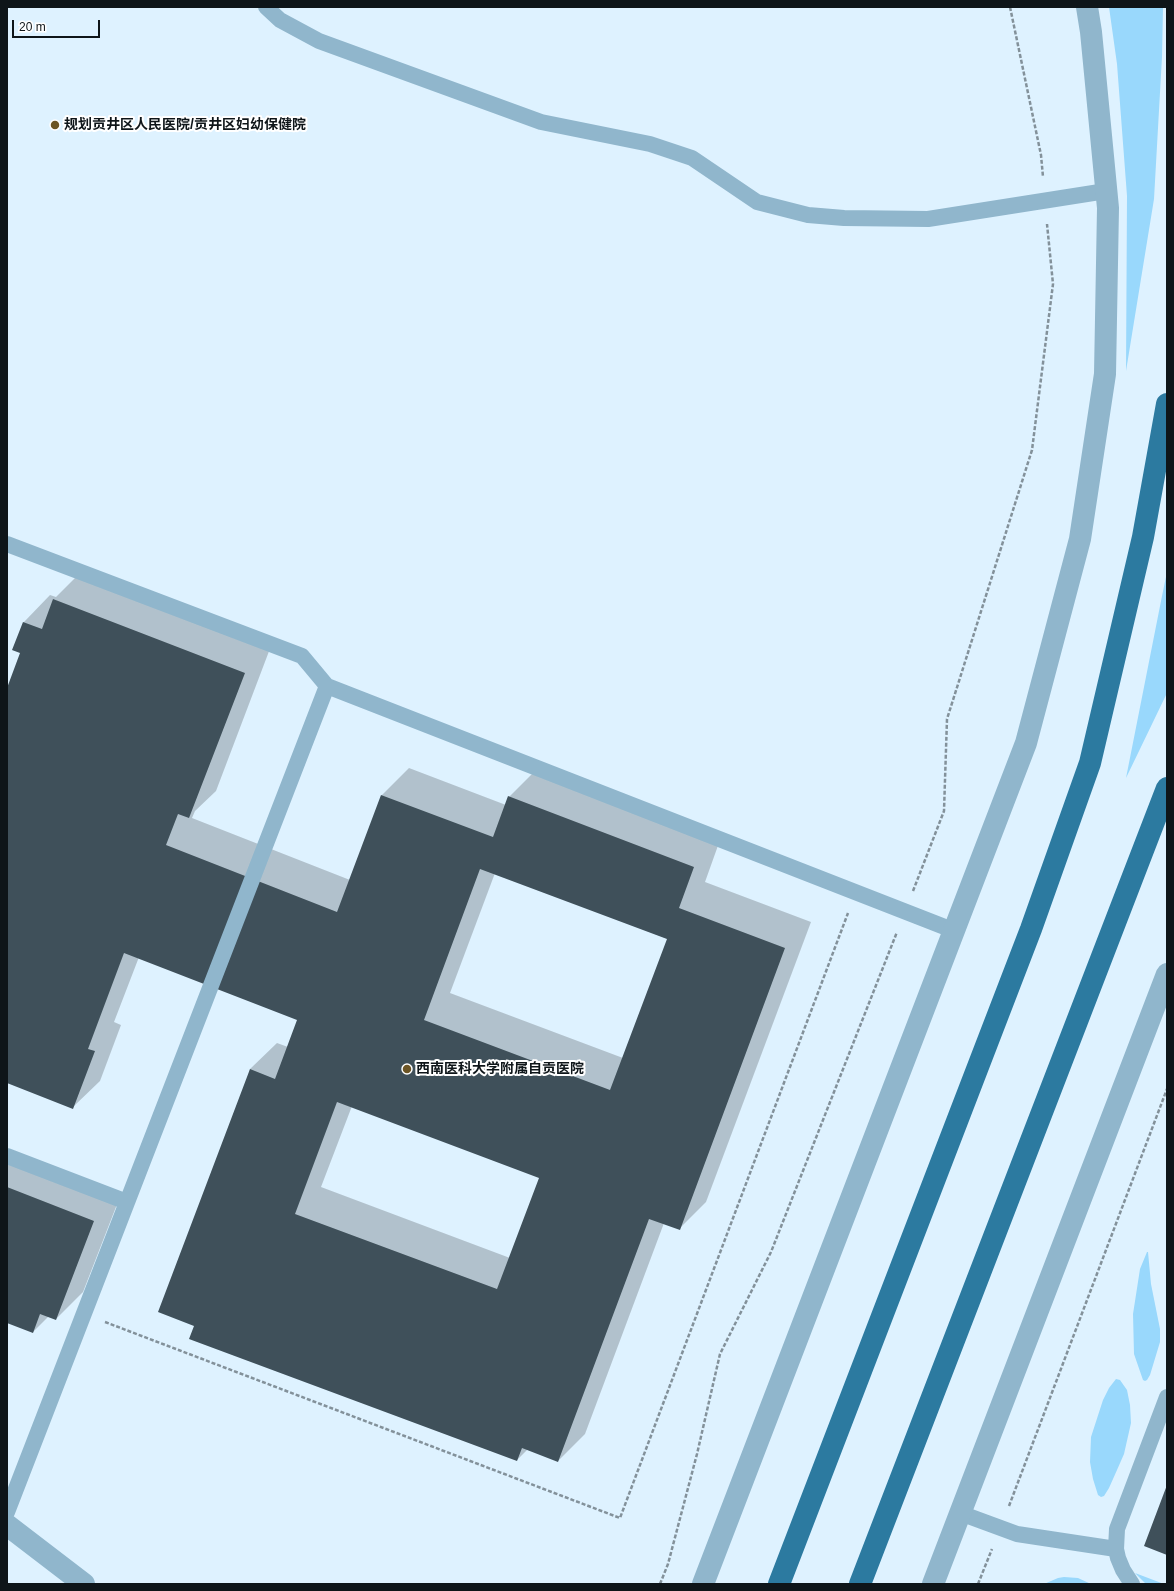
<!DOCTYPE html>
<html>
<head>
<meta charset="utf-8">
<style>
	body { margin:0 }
	#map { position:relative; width:1174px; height:1591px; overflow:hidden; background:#def2ff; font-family:Arial,sans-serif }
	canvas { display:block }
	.frame { position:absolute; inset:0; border:8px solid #0e1519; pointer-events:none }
	.scale { position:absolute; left:12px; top:20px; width:88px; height:18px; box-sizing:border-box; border:2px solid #0e1519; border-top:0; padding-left:5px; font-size:12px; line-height:14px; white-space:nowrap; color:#0e1519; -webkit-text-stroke:3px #fff; paint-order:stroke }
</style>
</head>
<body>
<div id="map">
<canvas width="1174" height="1591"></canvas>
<div class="frame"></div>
<div class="scale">20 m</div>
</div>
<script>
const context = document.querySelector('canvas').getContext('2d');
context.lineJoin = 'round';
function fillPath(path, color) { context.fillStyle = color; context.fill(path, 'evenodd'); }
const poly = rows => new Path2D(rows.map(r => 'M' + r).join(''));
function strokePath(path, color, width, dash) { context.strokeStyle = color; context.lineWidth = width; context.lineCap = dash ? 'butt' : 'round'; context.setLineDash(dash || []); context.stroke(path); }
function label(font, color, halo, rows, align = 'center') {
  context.font = font + ' Arial,"Noto Sans SC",sans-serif'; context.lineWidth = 4; context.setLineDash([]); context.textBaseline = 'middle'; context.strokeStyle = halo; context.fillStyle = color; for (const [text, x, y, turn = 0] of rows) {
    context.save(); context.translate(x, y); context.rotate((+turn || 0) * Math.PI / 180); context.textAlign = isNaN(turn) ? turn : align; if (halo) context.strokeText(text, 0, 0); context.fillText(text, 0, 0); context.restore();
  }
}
const green = poly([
	[1109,7,1163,7,1162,57,1154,199,1126,371,1127,196,1117,64],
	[1167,572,1167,693,1126,778,1162,596],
	[1148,1252,1151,1284,1160,1329,1160,1342,1150,1375,1147,1380,1145,1381,1143,1380,1134,1354,1133,1314,1140,1269,1147,1252],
	[1116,1379,1120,1380,1127,1390,1130,1405,1131,1423,1124,1454,1117,1470,1109,1488,1104,1496,1101,1497,1098,1495,1093,1479,1090,1462,1091,1437,1103,1400,1109,1388],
	[1135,1573,1164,1584,1146,1584],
	[1064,1577,1078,1578,1091,1584,1044,1584,1058,1578]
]);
const shadow = poly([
	[81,572,271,646,216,791,195,811,192,818,350,880,382,795,409,768,506,805,509,797,536,770,720,840,705,882,811,922,706,1202,679,1229,664,1223,585,1434,558,1461,528,1449,517,1460,195,1325,250,1069,277,1043,288,1047,298,1019,139,957,114,1022,121,1025,100,1081,73,1107,7,1082,7,691,22,653,13,650,24,622,50,595,56,597],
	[495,873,668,939,623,1058,450,993],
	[352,1106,540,1177,510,1258,321,1187],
	[7,1151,121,1194,83,1292,56,1319,49,1316,33,1332,7,1322]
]);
const building = poly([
	[53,599,245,673,189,818,178,814,166,845,337,912,381,795,493,837,508,796,694,867,679,908,785,948,680,1230,649,1219,558,1462,522,1448,517,1461,189,1339,194,1326,158,1312,250,1069,275,1079,297,1020,124,953,88,1049,95,1051,73,1109,7,1083,7,688,20,653,12,650,23,622,42,629],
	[480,869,667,939,610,1090,424,1020],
	[337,1102,539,1178,497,1289,295,1214],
	[7,1187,94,1221,56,1320,40,1314,33,1333,7,1323],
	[1167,1485,1167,1555,1144,1546]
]);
const path = poly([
	[1010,7,1041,155,1043,177],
	[913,891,944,811,947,719,1032,450,1053,284,1047,224],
	[105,1322,620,1518,848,913],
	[1009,1506,1167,1089],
	[660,1584,668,1564,697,1454,720,1354,771,1252,897,932],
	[978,1584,992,1549]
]);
const service = poly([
	[266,7,280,20,319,41,541,122,650,144,692,158,757,202,808,215,844,218,928,219,1106,191],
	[7,544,302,656,327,686,955,931],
	[7,1156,127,1202],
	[7,1512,327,686],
	[960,1513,1017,1534,1116,1549],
	[1132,1584,1123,1570,1118,1558,1116,1549,1117,1529,1167,1397]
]);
const tertiary = poly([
	[7,1525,84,1584],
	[703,1584,1026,743,1080,539,1105,374,1108,208,1091,32,1087,7],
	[933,1584,1167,974]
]);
const trunk = poly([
	[779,1584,1031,929,1090,763,1143,537,1167,404],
	[860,1584,1167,788]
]);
const markers = [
	[55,125,5,"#6c5525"],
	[407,1069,5,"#6c5525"]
];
const poiNames = [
	["规划贡井区人民医院/贡井区妇幼保健院",64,125],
	["西南医科大学附属自贡医院",416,1069]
];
fillPath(green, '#99d8fc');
fillPath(shadow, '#0003');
fillPath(building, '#3f505a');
strokePath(path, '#83919a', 2.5, [4, 2]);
strokePath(service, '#90b6cc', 16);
strokePath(tertiary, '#90b6cc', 22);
strokePath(trunk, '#2c7aa0', 22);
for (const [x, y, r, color] of markers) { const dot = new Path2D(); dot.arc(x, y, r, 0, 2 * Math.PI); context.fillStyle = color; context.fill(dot); strokePath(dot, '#fff', 1.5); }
label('bold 14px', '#0e1519', '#fff', poiNames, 'left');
</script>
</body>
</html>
